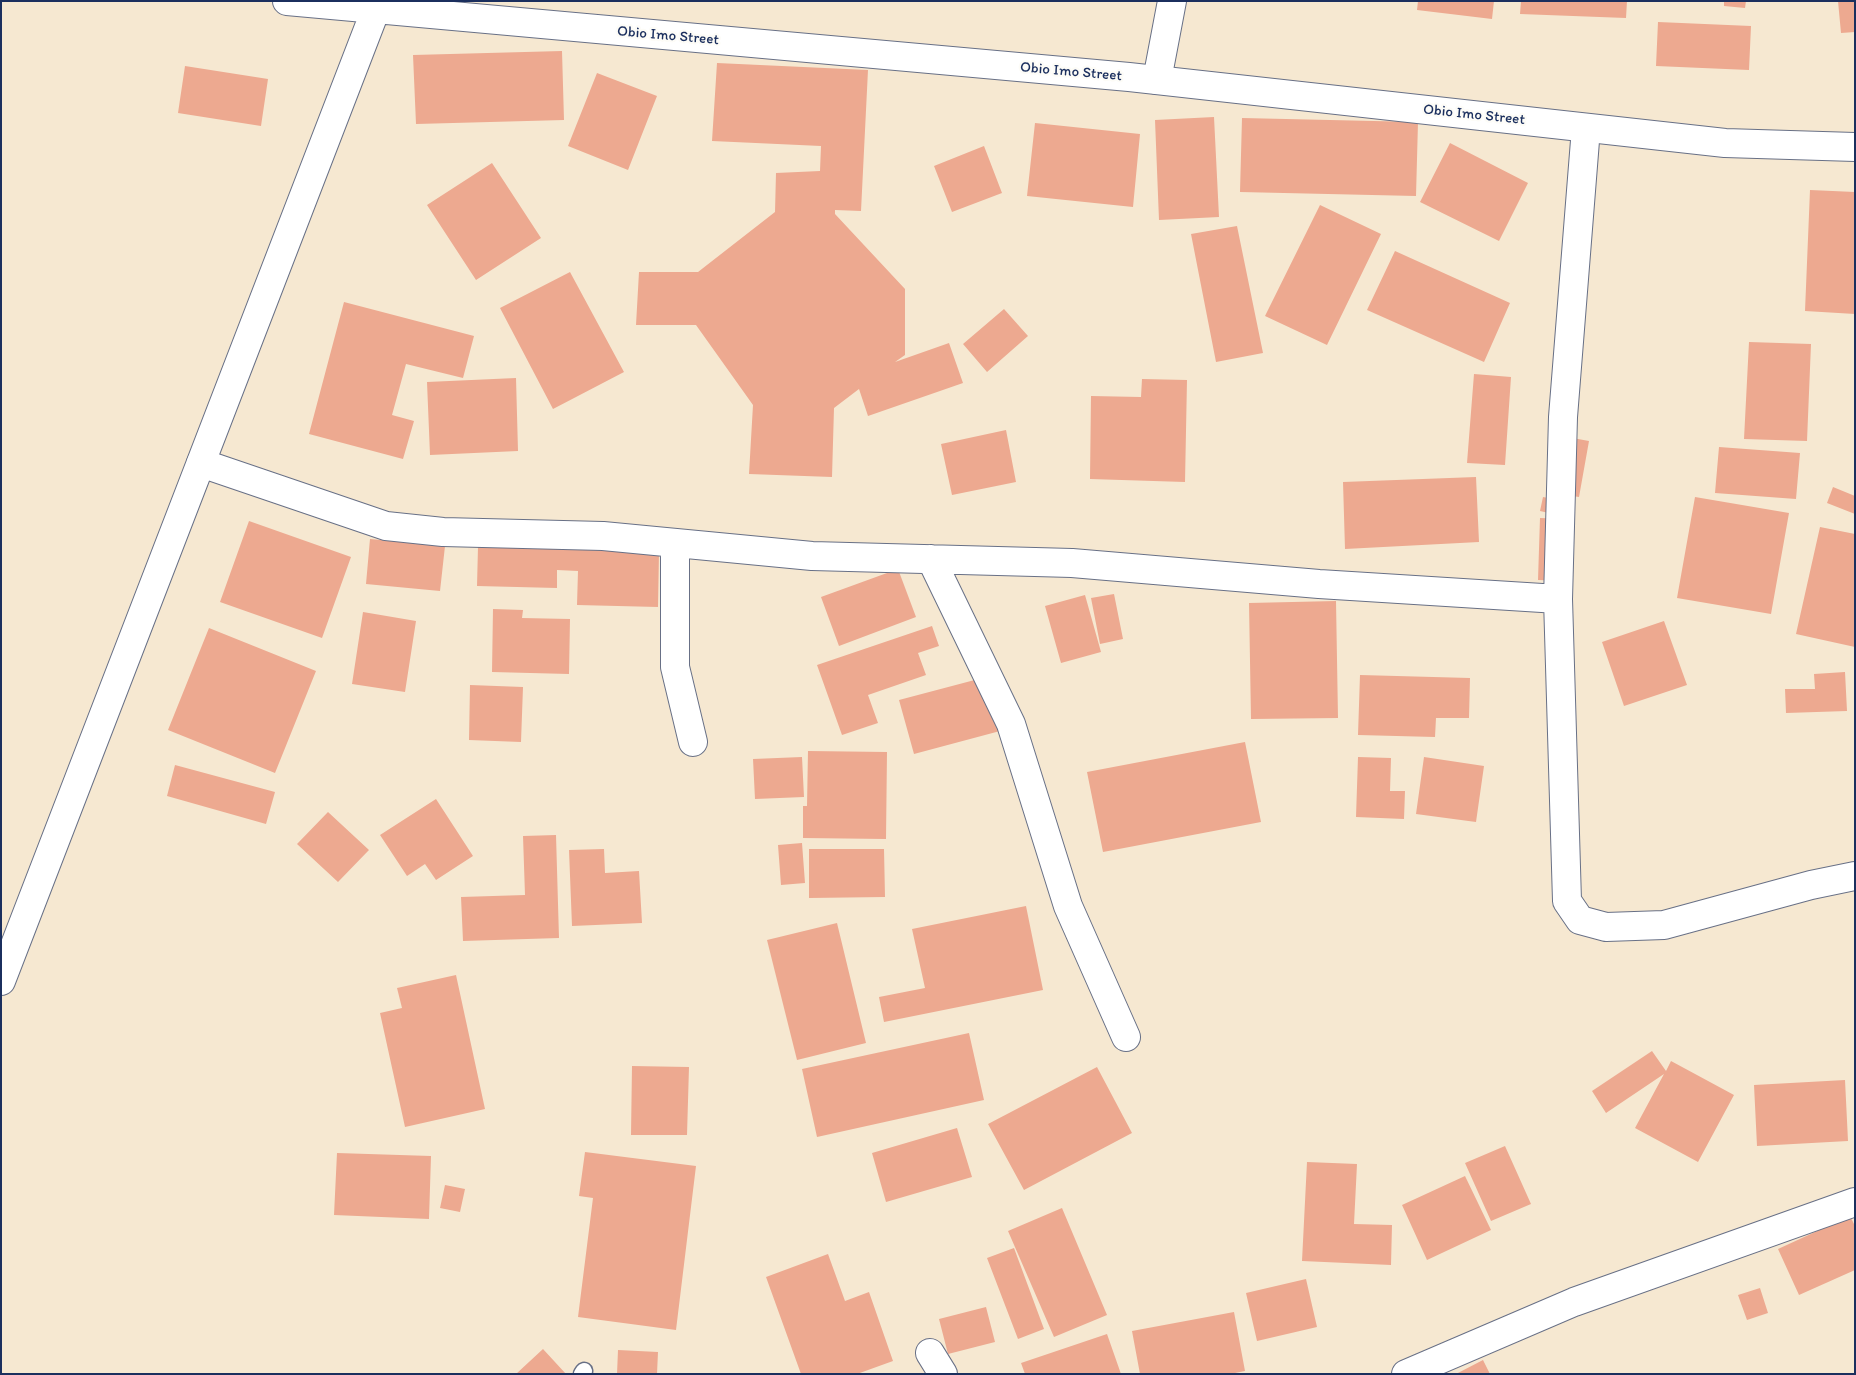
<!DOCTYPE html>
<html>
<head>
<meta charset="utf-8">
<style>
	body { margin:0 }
	#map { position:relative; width:1856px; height:1375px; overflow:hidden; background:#f6e8d1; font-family:Itim,sans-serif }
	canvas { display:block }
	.frame { position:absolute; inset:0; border:2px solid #1b2f5e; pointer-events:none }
</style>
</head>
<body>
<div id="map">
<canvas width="1856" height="1375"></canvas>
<div class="frame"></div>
</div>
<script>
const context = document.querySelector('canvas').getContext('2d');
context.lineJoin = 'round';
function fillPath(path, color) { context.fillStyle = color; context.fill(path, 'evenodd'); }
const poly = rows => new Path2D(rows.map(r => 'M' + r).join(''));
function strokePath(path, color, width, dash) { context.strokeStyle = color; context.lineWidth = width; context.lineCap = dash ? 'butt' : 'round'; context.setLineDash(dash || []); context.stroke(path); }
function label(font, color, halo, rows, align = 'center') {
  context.font = font + ' Itim,sans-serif'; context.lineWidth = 4.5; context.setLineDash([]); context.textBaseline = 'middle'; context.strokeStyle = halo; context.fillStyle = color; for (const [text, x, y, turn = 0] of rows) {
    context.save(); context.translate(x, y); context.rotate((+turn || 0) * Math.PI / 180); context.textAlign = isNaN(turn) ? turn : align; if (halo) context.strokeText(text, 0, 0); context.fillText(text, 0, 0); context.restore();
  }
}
const building = poly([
	[1418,1,1494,1,1492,19,1417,10],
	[1521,1,1627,1,1626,18,1520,14],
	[1724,1,1746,1,1745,8,1724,6],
	[1838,1,1855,1,1855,32,1841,33],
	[1658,22,1751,26,1749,70,1656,66],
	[562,51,564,120,416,124,413,55],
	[717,63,868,70,861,211,835,210,835,214,905,289,905,355,895,362,949,343,963,383,868,416,859,389,834,408,832,477,749,474,753,405,696,325,636,325,639,272,698,272,775,212,776,173,820,171,821,146,712,141],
	[185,66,268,79,261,126,178,113],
	[597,73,657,96,628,170,568,146],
	[1214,117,1219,217,1159,220,1155,120],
	[1242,118,1418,122,1416,196,1240,192],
	[1035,123,1140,134,1133,207,1027,196],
	[1450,143,1528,183,1499,241,1420,202],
	[984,146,1002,193,952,212,934,166],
	[492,163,541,238,476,280,427,205],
	[1810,190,1855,192,1855,314,1805,311],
	[1320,205,1381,234,1327,345,1265,316],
	[1237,226,1263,353,1216,362,1191,234],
	[1395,251,1510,303,1484,362,1367,310],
	[570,272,624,372,553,409,500,308],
	[344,302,474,336,463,378,406,364,392,415,414,421,403,459,309,434],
	[1004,309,1028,336,987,372,963,344],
	[1749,342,1811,344,1807,441,1744,439],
	[1474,374,1511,377,1505,465,1467,463],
	[516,378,518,451,430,455,427,382],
	[1142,379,1187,380,1185,482,1090,479,1091,396,1141,397],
	[1006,430,1016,482,952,495,941,444],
	[1556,435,1589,441,1579,497,1546,492],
	[1719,447,1800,453,1796,499,1715,493],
	[1476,477,1479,542,1345,549,1343,482],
	[1833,487,1855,496,1855,514,1827,503],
	[1543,497,1574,503,1571,518,1540,511],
	[1695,497,1789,513,1771,614,1677,598],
	[1540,518,1568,519,1566,581,1538,580],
	[249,521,351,557,322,638,220,602],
	[1820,527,1855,534,1855,647,1796,634],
	[370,539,445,546,440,591,366,584],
	[478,547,659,552,658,607,577,605,578,571,557,570,557,588,477,586],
	[898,569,916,617,839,646,821,597],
	[1114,594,1123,639,1100,644,1091,598],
	[1085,595,1101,652,1061,663,1045,606],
	[1336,601,1338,718,1251,719,1249,603],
	[493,609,523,610,522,618,570,619,569,674,492,672],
	[363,612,416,621,405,692,352,684],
	[1664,621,1687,685,1624,706,1602,642],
	[932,626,939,646,918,653,926,675,868,695,878,723,842,735,817,665],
	[209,628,316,671,275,773,168,730],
	[1845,672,1847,711,1786,713,1785,689,1815,689,1814,674],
	[1360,675,1470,678,1469,718,1436,718,1435,737,1358,735],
	[986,677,1000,731,914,754,899,700],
	[470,685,523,687,521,742,469,740],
	[1245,742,1261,822,1103,852,1087,772],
	[808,751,887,752,886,839,803,838,803,806,807,806],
	[802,757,804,797,755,799,753,759],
	[1358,757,1391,758,1390,791,1405,791,1404,819,1356,817],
	[1424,757,1484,766,1476,822,1416,814],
	[175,765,275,792,266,824,167,796],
	[436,799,473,856,436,880,425,864,407,876,380,835],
	[328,812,369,850,338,882,297,844],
	[556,835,559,938,463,941,461,897,525,895,523,836],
	[802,843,805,883,781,885,778,845],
	[604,849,605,873,639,871,642,923,572,926,569,850],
	[809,849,884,849,885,897,809,898],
	[1026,906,1043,990,884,1022,879,997,925,988,912,929],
	[837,923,866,1043,797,1060,767,940],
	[456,975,485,1109,405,1127,380,1013,402,1008,397,988],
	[969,1033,984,1100,817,1137,802,1069],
	[1652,1051,1666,1071,1671,1061,1734,1095,1698,1162,1635,1128,1664,1074,1606,1113,1592,1091],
	[632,1066,689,1067,687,1135,631,1135],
	[1097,1067,1132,1133,1024,1190,988,1124],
	[1845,1080,1848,1141,1757,1146,1754,1085],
	[957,1128,972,1177,886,1202,872,1153],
	[1505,1146,1531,1204,1491,1221,1465,1163],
	[585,1152,696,1166,676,1330,578,1317,593,1198,579,1196],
	[337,1153,431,1156,429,1219,334,1215],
	[1307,1162,1357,1164,1354,1224,1392,1225,1391,1265,1302,1261],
	[1465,1176,1491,1230,1427,1260,1402,1205],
	[445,1185,465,1189,460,1212,440,1208],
	[1062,1208,1107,1315,1054,1337,1008,1231],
	[1850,1216,1855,1226,1855,1270,1799,1295,1778,1249],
	[1014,1248,1044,1329,1018,1339,987,1258],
	[828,1254,845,1301,869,1292,893,1361,857,1374,801,1374,766,1277],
	[1306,1279,1317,1327,1257,1341,1246,1293],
	[1760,1288,1768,1313,1747,1320,1738,1295],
	[986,1307,995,1342,948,1354,939,1319],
	[1234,1312,1245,1371,1230,1374,1140,1374,1132,1331],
	[1107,1334,1121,1374,1025,1374,1021,1363],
	[543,1349,566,1374,516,1374],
	[618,1350,658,1352,657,1374,617,1374],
	[1483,1360,1490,1374,1456,1374]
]);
const service = poly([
	[582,1374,584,1371]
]);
const minor = poly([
	[1157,80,1172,1],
	[1586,128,1563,417,1558,599,1567,901,1580,920,1606,927,1664,925,1811,885,1855,876],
	[201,463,386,526,443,532,603,536,812,556,1072,563,1319,584,1558,599],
	[675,543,675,667,693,742],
	[931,559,1011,724,1068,906,1126,1037],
	[930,1353,943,1374],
	[1406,1374,1574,1302,1855,1202]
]);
const tertiary = poly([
	[287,1,1129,77,1725,143,1855,147],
	[1,981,379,1]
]);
const streetNames = [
	["Obio Imo Street",668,36,5],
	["Obio Imo Street",1071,72,5],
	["Obio Imo Street",1474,115,6]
];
fillPath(building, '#eda990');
strokePath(service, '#687086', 19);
strokePath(minor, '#687086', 30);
strokePath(tertiary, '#687086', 30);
strokePath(service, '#fff', 16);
strokePath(minor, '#fff', 28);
strokePath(tertiary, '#fff', 28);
label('15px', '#1b2f5e', '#fdfcf7', streetNames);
</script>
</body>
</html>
